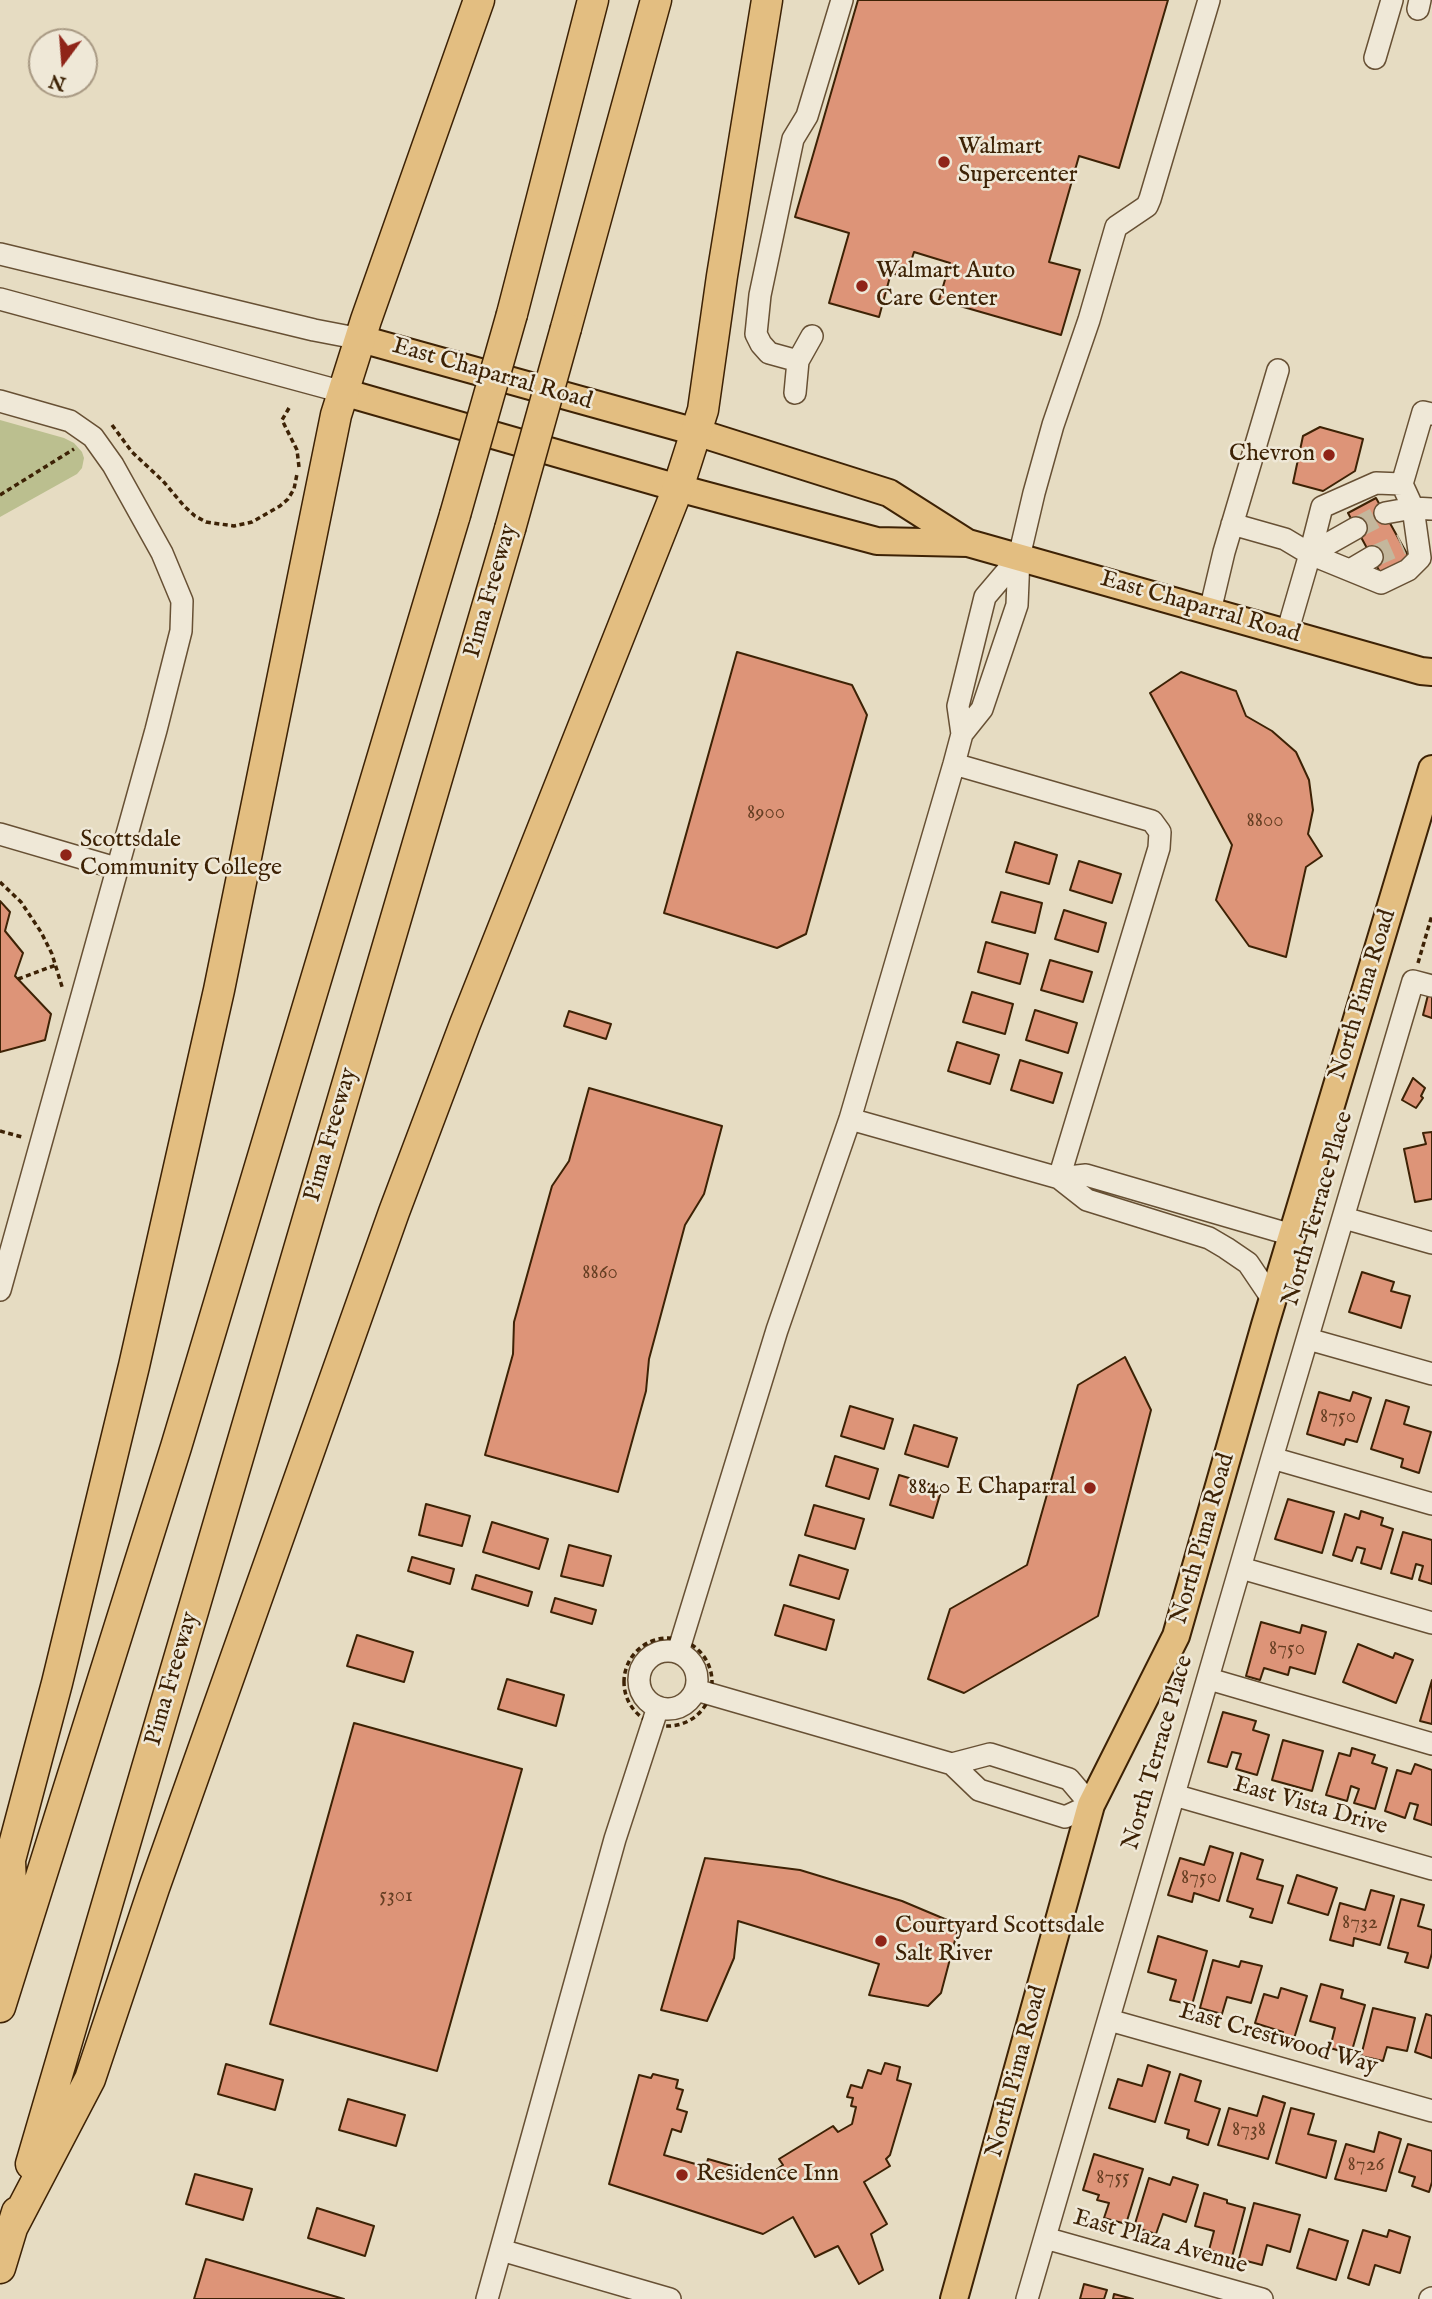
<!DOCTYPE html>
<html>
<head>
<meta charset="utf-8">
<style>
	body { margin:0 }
	#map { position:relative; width:1432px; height:2299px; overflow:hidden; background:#e6dcc2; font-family:"IM FELL English",serif }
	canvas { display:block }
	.north { position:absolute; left:28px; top:28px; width:70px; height:70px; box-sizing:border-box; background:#efe8d7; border:2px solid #a89983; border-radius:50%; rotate:196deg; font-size:19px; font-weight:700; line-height:28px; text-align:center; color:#3d2205 }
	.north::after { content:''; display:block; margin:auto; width:24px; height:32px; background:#8f2418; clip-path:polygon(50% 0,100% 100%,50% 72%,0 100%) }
</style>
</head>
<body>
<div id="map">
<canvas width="1432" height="2299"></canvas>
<div class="north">N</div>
</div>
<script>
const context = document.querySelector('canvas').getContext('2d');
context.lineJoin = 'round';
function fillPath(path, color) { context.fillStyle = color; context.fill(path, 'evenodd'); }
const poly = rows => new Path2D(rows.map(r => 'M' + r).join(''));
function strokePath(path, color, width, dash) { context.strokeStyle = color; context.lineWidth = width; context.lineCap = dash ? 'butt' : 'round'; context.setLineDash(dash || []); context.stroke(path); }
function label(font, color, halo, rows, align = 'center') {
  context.font = font + ' "IM FELL English",serif'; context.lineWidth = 5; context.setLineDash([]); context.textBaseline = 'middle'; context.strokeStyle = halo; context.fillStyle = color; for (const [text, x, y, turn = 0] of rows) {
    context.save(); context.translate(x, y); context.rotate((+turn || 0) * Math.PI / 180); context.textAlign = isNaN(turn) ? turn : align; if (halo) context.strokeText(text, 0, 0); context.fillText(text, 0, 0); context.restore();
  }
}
const green = poly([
	[0,420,64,438,74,443,82,452,84,458,82,468,77,474,0,517]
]);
const building = poly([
	[858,0,1168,0,1119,168,1079,156,1049,262,1080,270,1061,335,939,300,950,263,914,252,906,277,891,273,879,317,829,303,849,233,795,217,858,0],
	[1320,427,1363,439,1355,471,1323,491,1293,483,1303,436,1320,427],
	[1376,498,1411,561,1382,576,1348,513,1376,498],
	[737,652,852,685,867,715,806,934,777,948,664,913,737,652],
	[1181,672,1236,691,1246,716,1272,731,1296,752,1309,780,1313,810,1308,834,1322,856,1306,867,1286,957,1249,946,1216,900,1232,845,1150,693,1181,672],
	[1015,842,1057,855,1049,884,1006,872,1015,842],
	[1079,861,1121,874,1112,903,1070,890,1079,861],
	[1001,892,1042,903,1035,933,992,922,1001,892],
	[0,901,10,912,5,931,23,953,15,976,51,1014,45,1040,0,1052,0,901],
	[1064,910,1106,923,1098,952,1055,939,1064,910],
	[986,942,1028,954,1020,984,978,972,986,942],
	[1050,960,1092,972,1083,1002,1041,990,1050,960],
	[972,992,1013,1004,1005,1034,963,1022,972,992],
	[1428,995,1432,996,1432,1018,1423,1015,1428,995],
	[1035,1010,1077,1023,1068,1053,1026,1040,1035,1010],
	[569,1011,611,1024,606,1039,564,1026,569,1011],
	[957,1042,999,1055,990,1084,948,1071,957,1042],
	[1020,1060,1062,1073,1053,1103,1011,1090,1020,1060],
	[1413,1078,1425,1088,1421,1096,1423,1098,1416,1108,1402,1100,1413,1078],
	[589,1088,722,1126,704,1194,685,1225,649,1359,646,1391,618,1492,485,1455,513,1354,514,1322,552,1186,569,1161,589,1088],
	[1432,1132,1432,1199,1415,1202,1404,1149,1426,1144,1423,1133,1432,1132],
	[1362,1272,1394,1282,1391,1291,1410,1296,1401,1328,1349,1312,1362,1272],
	[1125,1357,1151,1410,1098,1616,964,1693,928,1679,950,1609,1027,1565,1078,1385,1125,1357],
	[1319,1392,1350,1401,1353,1392,1371,1398,1357,1442,1346,1439,1344,1445,1307,1434,1319,1392],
	[1386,1400,1409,1407,1404,1424,1431,1432,1419,1473,1401,1467,1403,1459,1371,1449,1386,1400],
	[850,1406,893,1419,884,1449,841,1436,850,1406],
	[914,1425,957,1438,948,1467,905,1454,914,1425],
	[835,1456,878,1469,869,1499,826,1486,835,1456],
	[899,1475,942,1488,933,1518,890,1505,899,1475],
	[1288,1499,1334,1512,1322,1553,1275,1539,1288,1499],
	[426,1504,470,1516,462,1546,419,1535,426,1504],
	[814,1505,864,1519,855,1549,805,1535,814,1505],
	[1361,1511,1383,1518,1381,1525,1393,1529,1381,1569,1361,1563,1365,1549,1357,1547,1352,1561,1333,1555,1345,1514,1359,1519,1361,1511],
	[492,1522,548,1539,539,1569,483,1552,492,1522],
	[1403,1532,1432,1540,1432,1584,1419,1580,1423,1566,1416,1564,1412,1579,1391,1573,1403,1532],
	[569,1545,611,1556,603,1586,561,1576,569,1545],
	[799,1555,848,1570,839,1599,790,1585,799,1555],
	[412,1557,454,1569,450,1584,408,1571,412,1557],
	[476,1575,532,1592,528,1606,472,1589,476,1575],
	[555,1598,596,1610,592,1624,551,1612,555,1598],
	[784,1605,834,1620,826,1650,775,1635,784,1605],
	[1261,1622,1300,1633,1302,1625,1326,1632,1315,1674,1290,1667,1288,1675,1264,1668,1260,1680,1246,1676,1261,1622],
	[357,1635,413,1652,404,1682,347,1666,357,1635],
	[1358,1644,1393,1658,1395,1653,1413,1660,1396,1703,1343,1682,1358,1644],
	[507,1679,564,1695,556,1726,498,1709,507,1679],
	[1432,1680,1432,1724,1420,1721,1432,1680],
	[1223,1712,1256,1721,1253,1730,1269,1735,1257,1775,1236,1769,1241,1754,1232,1752,1227,1767,1208,1762,1223,1712],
	[354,1723,522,1769,437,2071,270,2024,354,1723],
	[1283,1740,1323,1751,1312,1791,1272,1780,1283,1740],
	[1352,1748,1375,1755,1372,1763,1387,1768,1375,1809,1354,1803,1359,1789,1351,1786,1347,1801,1326,1795,1339,1753,1350,1756,1352,1748],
	[1415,1764,1432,1770,1432,1825,1414,1819,1418,1805,1410,1803,1405,1818,1385,1811,1397,1770,1411,1774,1415,1764],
	[1210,1846,1233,1853,1219,1901,1194,1893,1192,1902,1168,1895,1180,1858,1204,1865,1210,1846],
	[1241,1853,1263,1860,1257,1879,1283,1886,1272,1923,1250,1917,1253,1909,1227,1901,1241,1853],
	[705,1858,800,1870,902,1901,959,1925,941,1993,928,2006,869,1995,879,1964,738,1921,734,1958,707,2021,661,2010,705,1858],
	[1297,1875,1337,1888,1328,1915,1288,1903,1297,1875],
	[1371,1890,1394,1896,1380,1945,1354,1938,1353,1946,1330,1940,1340,1903,1365,1910,1371,1890],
	[1401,1899,1424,1905,1418,1926,1432,1930,1432,1953,1428,1968,1405,1962,1408,1953,1388,1948,1401,1899],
	[1158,1936,1207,1951,1192,2005,1170,2000,1176,1980,1148,1972,1158,1936],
	[1213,1960,1239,1967,1241,1961,1262,1966,1251,2003,1227,1997,1222,2014,1200,2008,1213,1960],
	[1321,1984,1343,1990,1341,1998,1365,2005,1351,2054,1330,2048,1335,2028,1310,2021,1321,1984],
	[1281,1988,1307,1996,1293,2042,1281,2038,1283,2032,1255,2023,1264,1994,1278,1998,1281,1988],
	[1373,2008,1415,2018,1407,2051,1387,2047,1383,2061,1361,2056,1373,2008],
	[1426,2014,1432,2016,1432,2058,1415,2052,1426,2014],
	[885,2063,900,2067,897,2080,911,2084,890,2155,886,2159,890,2166,864,2182,887,2224,871,2234,883,2270,859,2284,838,2246,815,2257,793,2217,763,2234,609,2184,639,2075,651,2078,653,2074,678,2080,676,2088,683,2090,677,2109,687,2112,681,2132,672,2129,664,2155,706,2167,708,2159,753,2172,752,2177,761,2180,783,2165,779,2159,833,2126,838,2132,852,2124,856,2107,851,2106,853,2098,847,2097,851,2085,862,2088,868,2070,881,2074,885,2063],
	[226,2064,283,2080,275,2110,218,2094,226,2064],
	[1148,2065,1170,2072,1155,2122,1109,2108,1118,2079,1142,2086,1148,2065],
	[1180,2074,1201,2081,1195,2101,1220,2109,1208,2145,1187,2138,1189,2130,1165,2123,1180,2074],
	[1263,2096,1285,2103,1268,2159,1218,2145,1229,2108,1257,2116,1263,2096],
	[348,2099,405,2115,396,2146,339,2130,348,2099],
	[1291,2108,1314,2114,1308,2134,1336,2141,1326,2178,1276,2163,1291,2108],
	[1379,2132,1401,2139,1386,2191,1335,2179,1346,2144,1374,2152,1379,2132],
	[1408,2144,1432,2151,1432,2182,1429,2192,1412,2186,1415,2177,1399,2172,1408,2144],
	[1094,2154,1143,2169,1126,2224,1104,2218,1109,2203,1097,2200,1099,2195,1083,2190,1094,2154],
	[195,2174,252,2189,243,2220,186,2204,195,2174],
	[1173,2177,1198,2185,1186,2222,1163,2214,1156,2234,1134,2227,1149,2178,1170,2185,1173,2177],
	[1204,2193,1227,2200,1227,2203,1245,2208,1232,2257,1209,2250,1214,2231,1195,2226,1204,2193],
	[1254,2203,1300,2215,1290,2252,1267,2245,1262,2265,1239,2259,1254,2203],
	[317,2208,374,2226,365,2256,308,2238,317,2208],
	[1309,2229,1348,2241,1336,2280,1297,2268,1309,2229],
	[1363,2230,1387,2237,1389,2230,1410,2237,1400,2273,1375,2265,1369,2285,1348,2278,1363,2230],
	[206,2259,344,2299,194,2299,206,2259],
	[1084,2284,1107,2290,1104,2299,1080,2299,1084,2284],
	[1114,2294,1133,2299,1113,2299,1114,2294]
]);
const minorTunnel = poly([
	[1356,528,1385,513],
	[1372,557,1402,544]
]);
const path = poly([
	[289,408,282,420,297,450,299,467],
	[112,425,132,452,163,481,184,506,195,516,206,522,234,526,252,522,280,506,288,499,294,489,297,474],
	[0,495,74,449],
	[0,882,21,902,41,932,52,954,63,990],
	[1418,963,1432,915],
	[18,979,56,965],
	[0,1131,22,1137],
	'624 1682a44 44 0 1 1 88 0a44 44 0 1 1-88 0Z'
]);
const minor = poly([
	[1418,9,1420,0],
	[1375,58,1392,0],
	[0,254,314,330,361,339],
	[0,299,343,392],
	[798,361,769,353,761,344,756,334,760,295,793,139,807,116,842,0],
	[795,393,798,361,812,336],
	[0,401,70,421,93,437,113,465,162,553,182,601,181,631,156,730,0,1290],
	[1432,414,1423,412,1402,484,1413,508,1432,509],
	[1232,524,1285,539,1310,554,1287,633],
	[1310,554,1381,583,1408,570,1420,558,1413,508,1385,513],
	[1310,554,1322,507,1376,483,1402,484],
	[1310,554,1356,528],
	[1350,570,1372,557],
	[1210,611,1224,552,1278,370],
	[962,734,982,709,1017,605,1019,557,1034,493,1053,425,1089,320,1116,227,1147,206,1150,199,1209,0],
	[954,764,1152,821,1160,832,1159,848,1059,1178],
	[0,834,116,868],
	[850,1119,1059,1178,1086,1175,1292,1235],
	[1059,1178,1087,1200,1209,1238,1226,1248,1248,1263,1273,1300],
	[1344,1218,1432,1243],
	[1308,1339,1432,1374],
	[1272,1458,1432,1504],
	[1241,1568,1432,1623],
	'639 1680a29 29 0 1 1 58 0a29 29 0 1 1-58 0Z',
	[678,1652,777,1330,850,1119,954,764,962,734,958,706,985,597,1019,557],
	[1209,1679,1432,1744],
	[696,1690,952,1764,979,1790,1065,1817,1091,1805,1069,1779,990,1754,952,1764],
	[1174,1795,1432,1869],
	[1109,2020,1432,2111],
	[1045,2238,1262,2299],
	[501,2250,670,2299],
	[487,2299,615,1839,658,1707],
	[1027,2299,1272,1458,1413,981,1432,986],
	[1430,2299,1432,2298]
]);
const major = poly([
	[361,339,696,432,889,493,966,542],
	[343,392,678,488,877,541,968,543,1421,671,1432,672],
	[954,2299,1091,1805,1176,1636,1265,1325,1432,769]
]);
const highway = poly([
	[512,314,593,0],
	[566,328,656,0],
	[14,1959,10,1860,57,1683,134,1366,219,990,336,415,366,320,479,0],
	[0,2007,176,1447,455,515],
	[31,2164,510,529],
	[12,2228,90,2079,154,1888,394,1212,465,1024,678,488,703,410,722,276,767,0],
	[0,2268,17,2212]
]);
const highwayBridge = poly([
	[455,515,512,314],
	[510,529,566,328]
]);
const markers = [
	[944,162,7,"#8f2418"],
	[862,286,7,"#8f2418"],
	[1329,455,7,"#8f2418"],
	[66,855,7,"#8f2418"],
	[1090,1488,7,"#8f2418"],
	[881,1941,7,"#8f2418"],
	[682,2175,7,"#8f2418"]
];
const numberNames = [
	["8900",766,814],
	["8800",1265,822],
	["8860",600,1274],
	["8750",1338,1418],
	["8750",1287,1650],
	["8750",1199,1879],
	["5301",396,1897],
	["8732",1360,1924],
	["8738",1249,2131],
	["8726",1366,2166],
	["8755",1113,2179]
];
const poiNames = [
	["Walmart",958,148],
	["Supercenter",958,176],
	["Walmart Auto",876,272],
	["Care Center",876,300],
	["Chevron",1315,455,"right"],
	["Scottsdale",80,841],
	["Community College",80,869],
	["8840 E Chaparral",1076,1488,"right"],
	["Courtyard Scottsdale",895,1927],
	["Salt River",895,1955],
	["Residence Inn",696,2175]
];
const streetNames = [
	["East Chaparral Road",492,375,16],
	["Pima Freeway",492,591,-74],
	["East Chaparral Road",1200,608,16],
	["North Pima Road",1364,995,-73],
	["Pima Freeway",332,1135,-74],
	["North Terrace Place",1319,1209,-74],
	["North Pima Road",1204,1539,-74],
	["Pima Freeway",173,1679,-74],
	["North Terrace Place",1159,1753,-74],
	["East Vista Drive",1310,1807,16],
	["East Crestwood Way",1278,2040,16],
	["North Pima Road",1018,2072,-75],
	["East Plaza Avenue",1160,2243,16]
];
fillPath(green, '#bbbf8f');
fillPath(building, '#dd9478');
strokePath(building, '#3d2205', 2);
strokePath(minorTunnel, '#c4b79c', 21, [21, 10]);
strokePath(minor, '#675034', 24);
strokePath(major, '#3d2205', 30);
strokePath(highway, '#3d2205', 33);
strokePath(path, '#3d2205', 3.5, [5, 3.5]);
strokePath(minor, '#efe8d7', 21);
strokePath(major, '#e3be81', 26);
strokePath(highway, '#e3be81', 30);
strokePath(highwayBridge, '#3d2205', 33, []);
strokePath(highwayBridge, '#e3be81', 30);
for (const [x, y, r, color] of markers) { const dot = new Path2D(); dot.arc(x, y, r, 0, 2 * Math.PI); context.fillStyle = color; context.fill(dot); strokePath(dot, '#efe8d7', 2.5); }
label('21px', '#653e22', null, numberNames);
label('24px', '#3d2205', '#efe8d7', poiNames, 'left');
label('24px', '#3d2205', '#efe8d7', streetNames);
</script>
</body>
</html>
